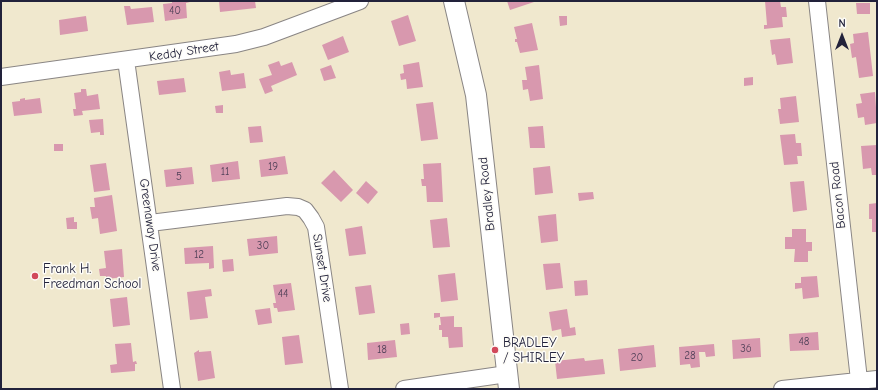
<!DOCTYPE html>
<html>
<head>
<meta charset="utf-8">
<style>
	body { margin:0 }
	#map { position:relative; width:878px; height:390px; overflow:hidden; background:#f0e8ce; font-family:"Comic Neue",sans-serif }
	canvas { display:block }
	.frame { position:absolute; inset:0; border:2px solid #22223b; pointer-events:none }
	.north { position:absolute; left:822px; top:16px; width:40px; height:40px; -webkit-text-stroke:3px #fdfcf7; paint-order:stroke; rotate:0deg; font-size:11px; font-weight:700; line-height:16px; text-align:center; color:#22223b }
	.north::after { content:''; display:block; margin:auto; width:14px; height:18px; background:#22223b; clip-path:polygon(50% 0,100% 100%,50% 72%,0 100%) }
</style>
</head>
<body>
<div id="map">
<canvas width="878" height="390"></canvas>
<div class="frame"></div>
<div class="north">N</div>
</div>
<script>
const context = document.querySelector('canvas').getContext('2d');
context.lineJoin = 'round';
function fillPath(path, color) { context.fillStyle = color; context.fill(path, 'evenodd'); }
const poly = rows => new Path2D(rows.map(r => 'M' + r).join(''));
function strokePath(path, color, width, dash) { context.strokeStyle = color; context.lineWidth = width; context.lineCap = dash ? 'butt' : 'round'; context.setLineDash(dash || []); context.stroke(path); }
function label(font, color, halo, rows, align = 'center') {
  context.font = font + ' "Comic Neue",sans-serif'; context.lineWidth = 3; context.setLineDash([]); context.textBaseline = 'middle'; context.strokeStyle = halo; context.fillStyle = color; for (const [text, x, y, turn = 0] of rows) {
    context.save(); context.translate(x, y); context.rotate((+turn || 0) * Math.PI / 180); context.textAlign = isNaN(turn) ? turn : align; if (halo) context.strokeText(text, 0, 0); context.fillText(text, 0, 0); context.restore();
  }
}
const building = poly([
	[172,1,194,1,186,3,187,18,165,21,163,4,172,3],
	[219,1,255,1,256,8,220,12],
	[507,1,537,1,510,10],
	[765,1,780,1,781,7,786,7,787,17,782,17,783,27,764,29,764,25,767,25],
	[856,3,870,3,870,14,857,14],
	[124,6,130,6,131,9,152,7,154,22,127,25],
	[408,15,416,41,399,46,391,21],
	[86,16,88,31,60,35,59,20],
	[559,16,567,16,567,25,560,26],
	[532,23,538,50,520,53,517,42,515,42,515,39,517,39,514,27],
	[868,32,873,76,859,78,856,57,852,58,850,44,854,43,853,34],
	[343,36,349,52,328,60,322,45],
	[790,38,793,63,777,65,775,54,772,55,770,40],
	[279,61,281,66,292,62,297,75,271,86,273,91,265,94,259,79,272,75,268,65],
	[419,62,423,87,407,89,406,79,401,80,400,74,404,73,403,65],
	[331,65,336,78,324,81,320,69],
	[539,65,543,99,530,101,528,89,523,90,522,80,527,80,525,67],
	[230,70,231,75,244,73,246,88,222,91,219,72],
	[753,77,753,85,744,86,744,78],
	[184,78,186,92,159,95,157,81],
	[81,89,86,89,87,96,98,94,100,109,82,111,83,115,74,116,73,109,76,109,74,93,81,92],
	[875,92,877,123,865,125,864,117,858,118,856,104,862,103,860,94],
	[796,96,799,122,780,124,778,109,781,109,780,98],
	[25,98,25,100,40,98,42,113,14,116,12,102,20,101,20,99],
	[433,102,438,139,421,141,416,104],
	[223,105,223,113,216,113,215,106],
	[103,119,104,135,100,135,100,132,91,133,89,120],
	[261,126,263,142,250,143,248,127],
	[543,126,545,148,530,148,528,127],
	[795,134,796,143,801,143,802,156,797,156,798,164,784,165,780,135],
	[54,144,63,144,63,151,54,151],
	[877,145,877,175,872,175,871,168,863,169,861,146],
	[285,156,288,174,261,177,259,160],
	[238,161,240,179,212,182,210,165],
	[106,163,110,190,94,192,90,165],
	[441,163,443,202,427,202,426,186,422,186,421,179,424,179,423,164],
	[550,166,553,193,535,195,533,168],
	[192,167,194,184,166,187,164,170],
	[334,170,353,190,341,202,321,183],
	[366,181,378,192,368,204,356,193],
	[804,181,807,210,793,212,790,182],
	[593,192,594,199,579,201,578,193],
	[112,195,117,231,100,234,98,218,92,219,90,207,95,207,94,198],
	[877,203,877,232,872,232,872,219,869,219,869,204],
	[556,214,558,241,541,243,538,216],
	[74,217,74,222,77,222,77,229,67,229,66,218],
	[447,218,450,247,433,248,430,220],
	[362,226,366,254,349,256,345,229],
	[792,229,806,229,806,242,812,242,812,251,808,251,808,262,794,262,795,249,785,249,785,237,792,237],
	[277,236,278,253,249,256,247,239],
	[213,246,214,268,209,269,209,263,185,264,184,248],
	[122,249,124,277,106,279,106,276,100,276,99,269,106,268,104,251],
	[233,259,234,271,223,272,222,260],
	[560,263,563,288,546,290,543,264],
	[455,273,458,300,441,302,438,275],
	[817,276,819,297,803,299,802,288,795,289,795,283,801,283,801,277],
	[587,280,588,295,575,296,574,281],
	[291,283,295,310,278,312,277,308,274,308,273,303,276,303,273,285],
	[371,285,375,313,359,315,355,287],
	[211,289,212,296,205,297,208,318,190,320,187,292],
	[127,297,130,325,113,327,110,299],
	[270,308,272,323,258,325,255,310],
	[567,309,570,328,575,327,576,335,562,337,561,329,552,331,549,312],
	[434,313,440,313,440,317,454,316,454,327,462,327,463,347,449,348,448,337,442,337,442,330,439,330,439,325,441,325,440,317,434,318],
	[409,323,410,334,401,335,400,324],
	[818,332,819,350,790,351,789,334],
	[299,335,303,363,285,365,282,337],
	[760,338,761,357,733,359,732,340],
	[395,340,397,357,368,360,367,343],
	[131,343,133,362,136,361,137,364,135,364,135,371,111,373,110,365,117,364,115,344],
	[714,344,715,356,706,357,705,352,699,352,700,367,691,368,690,364,680,365,679,347],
	[654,345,656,367,620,371,618,349],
	[199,350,199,352,211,351,215,378,198,381,194,353],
	[584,358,585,361,603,359,605,374,557,379,555,361]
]);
const minor = poly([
	[817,1,860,389],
	[126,60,172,389],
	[1,77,236,44,264,37,360,1],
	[150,223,287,206,298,207,305,210,311,218,316,227,340,389],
	[404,389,507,374],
	[782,389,877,379]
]);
const major = poly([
	[454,1,476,95,509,389]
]);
const markers = [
	[35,276,4,"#d1495b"],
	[495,350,4,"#d1495b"]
];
const numberNames = [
	["40",175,11],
	["19",273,167],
	["11",225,172],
	["5",179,177],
	["30",263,246],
	["12",199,255],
	["44",283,294],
	["48",804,342],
	["36",746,349],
	["18",382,350],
	["28",690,356],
	["20",637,358]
];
const streetNames = [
	["Keddy Street",184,52,-9],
	["Bradley Road",487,194,-96],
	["Bacon Road",838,195,-96],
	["Greenaway Drive",150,225,82],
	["Sunset Drive",322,268,81]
];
const poiNames = [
	["Frank H.",43,269],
	["Freedman School",43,284],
	["BRADLEY",503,343],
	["/ SHIRLEY",503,358]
];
fillPath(building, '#d898ae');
strokePath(minor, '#898584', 18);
strokePath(major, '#898584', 22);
strokePath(minor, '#fff', 16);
strokePath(major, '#fff', 20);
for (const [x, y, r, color] of markers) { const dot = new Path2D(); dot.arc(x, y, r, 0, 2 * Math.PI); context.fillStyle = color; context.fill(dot); strokePath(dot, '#fdfcf7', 1.5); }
label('11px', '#504058', null, numberNames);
label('13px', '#22223b', '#fdfcf7', streetNames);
label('13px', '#22223b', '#fdfcf7', poiNames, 'left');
</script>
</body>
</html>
